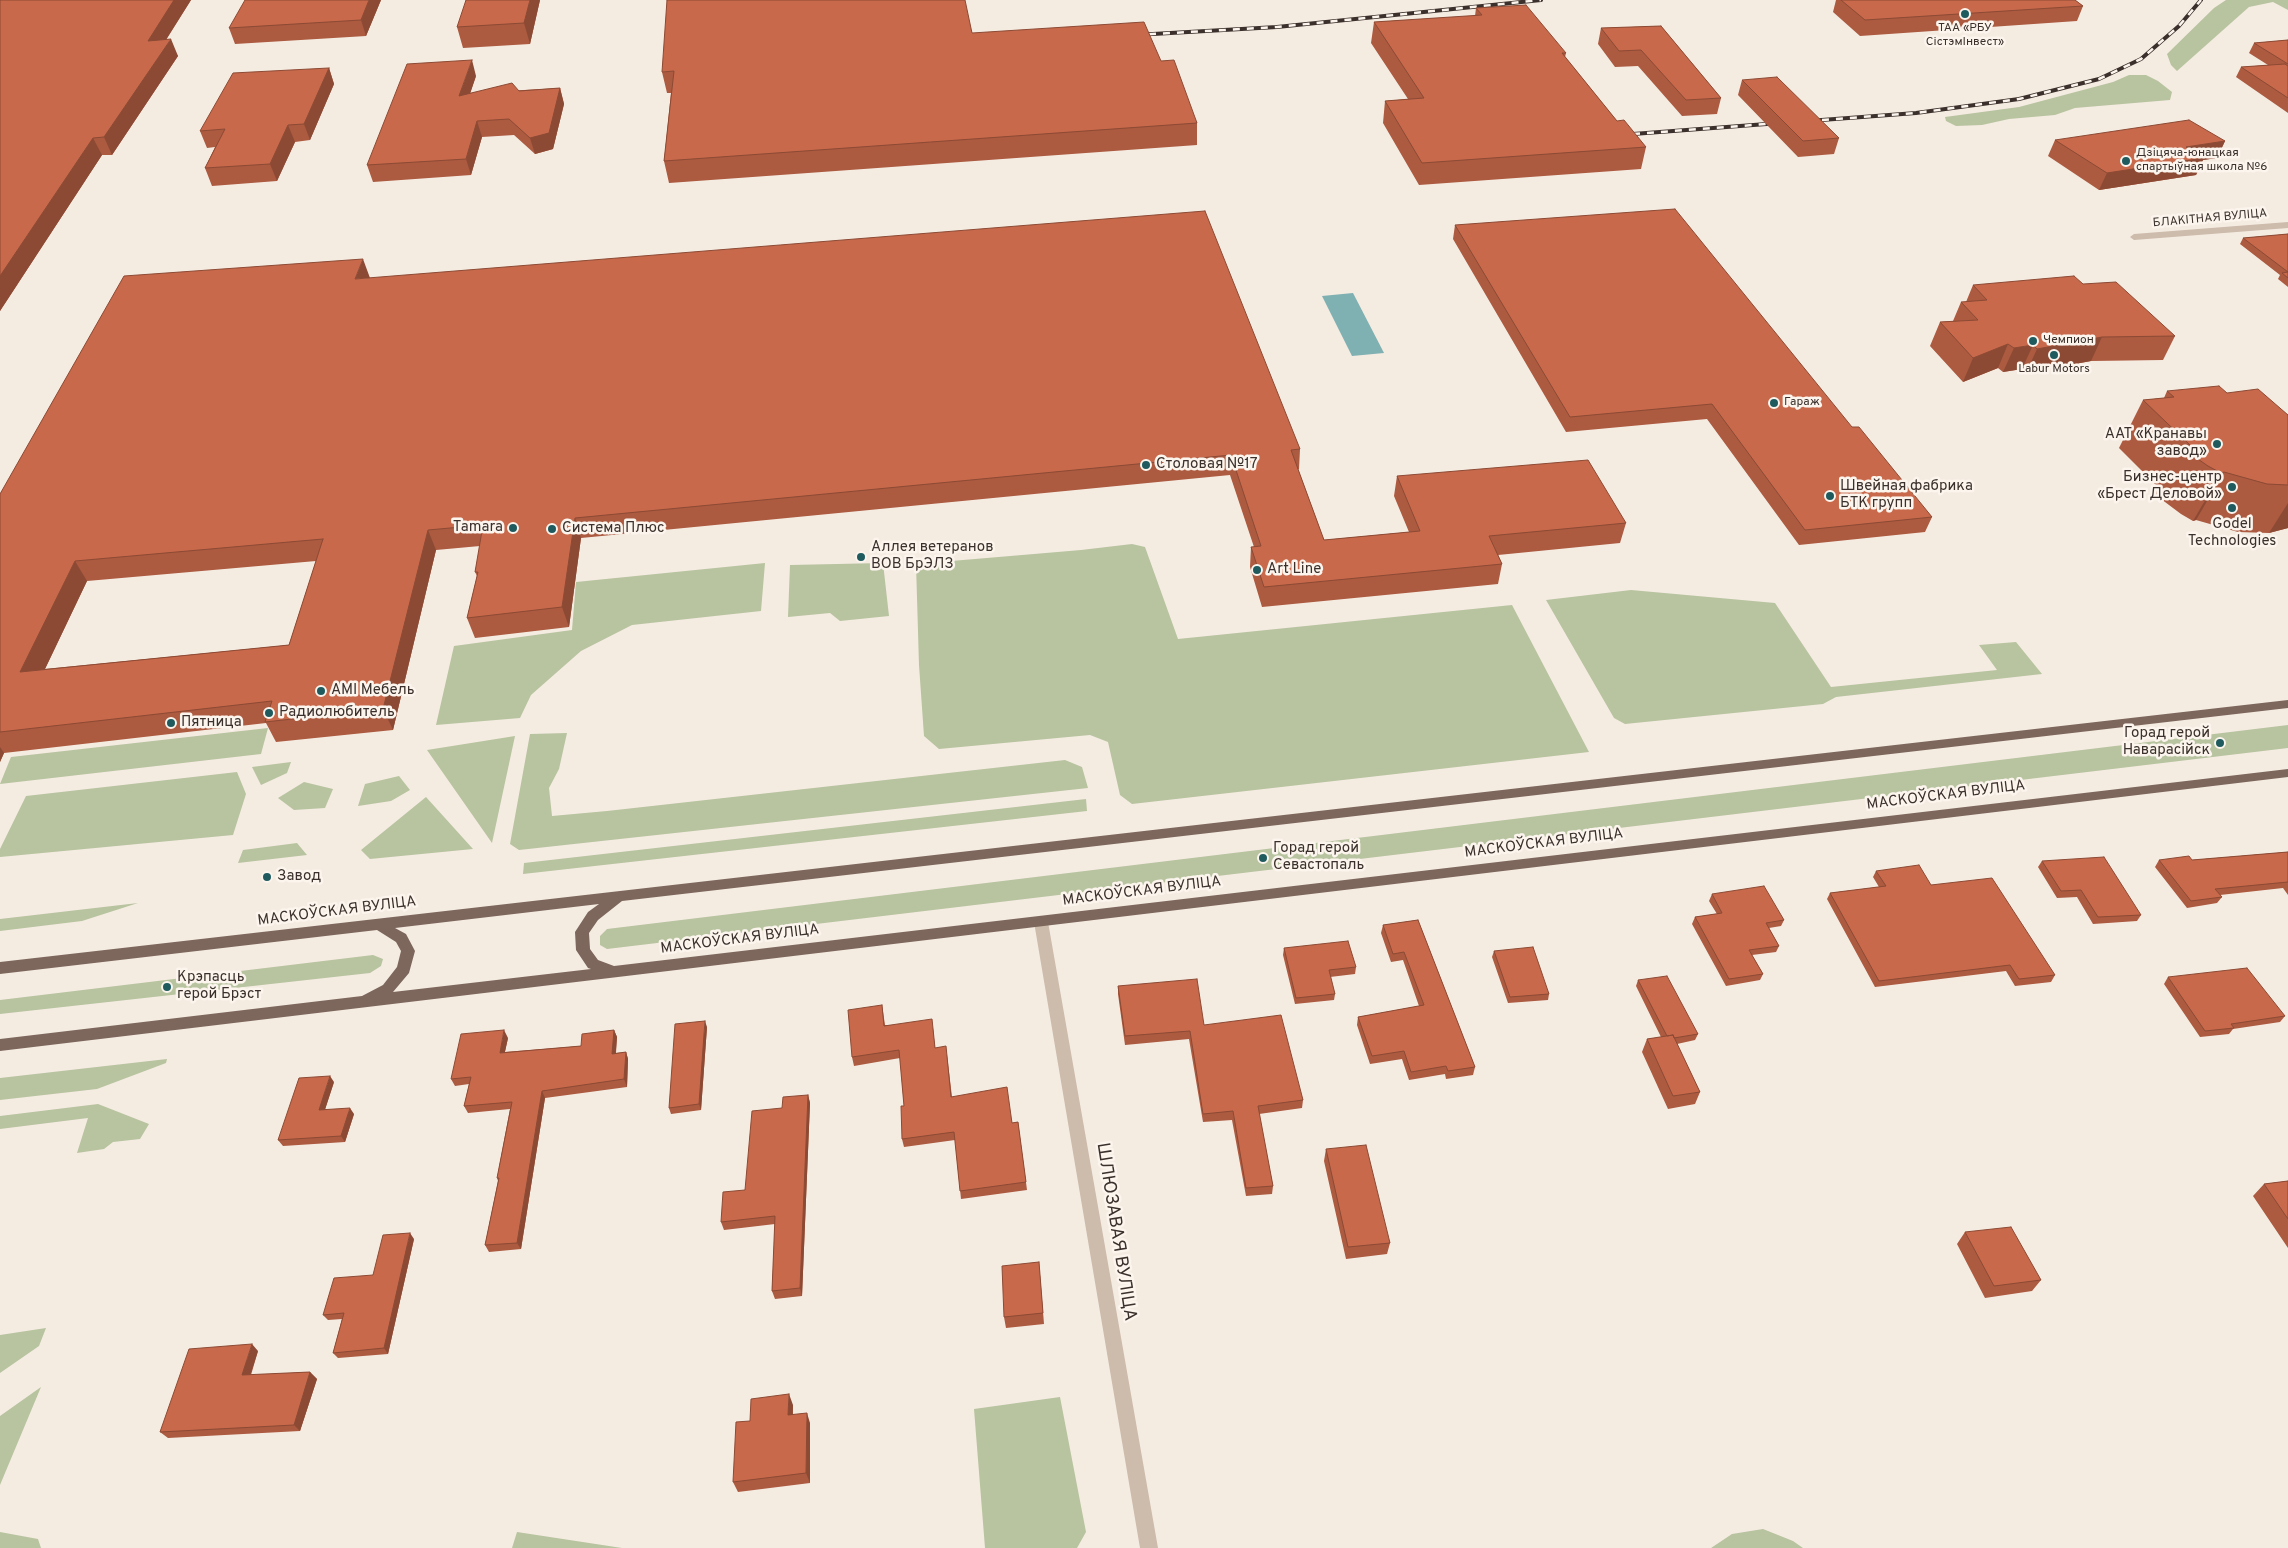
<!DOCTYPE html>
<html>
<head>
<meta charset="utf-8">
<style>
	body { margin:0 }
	canvas { display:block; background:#f4ebe1 }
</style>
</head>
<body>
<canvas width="2288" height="1548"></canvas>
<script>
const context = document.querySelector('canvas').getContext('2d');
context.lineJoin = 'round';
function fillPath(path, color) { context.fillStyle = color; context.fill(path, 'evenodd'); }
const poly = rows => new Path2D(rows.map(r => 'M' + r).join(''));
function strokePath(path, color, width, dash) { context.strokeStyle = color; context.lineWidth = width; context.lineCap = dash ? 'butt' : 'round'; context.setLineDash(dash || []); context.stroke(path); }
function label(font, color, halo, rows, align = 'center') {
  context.font = font + ' Overpass,sans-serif'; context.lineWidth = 5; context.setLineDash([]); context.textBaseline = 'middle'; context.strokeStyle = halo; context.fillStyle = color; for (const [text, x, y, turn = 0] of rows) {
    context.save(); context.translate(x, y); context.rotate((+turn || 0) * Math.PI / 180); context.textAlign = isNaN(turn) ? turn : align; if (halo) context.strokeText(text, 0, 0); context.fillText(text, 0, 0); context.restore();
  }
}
const green = poly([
	[2226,0,2288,0,2288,10,2273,2,2249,7,2177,71,2171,65,2167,54,2214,8],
	[2129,75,2146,75,2158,81,2172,92,2170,100,2075,108,2055,115,2009,119,1982,125,1956,126,1946,121,1945,117,2019,107,2113,82],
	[1132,544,1145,547,1178,639,1512,605,1589,752,1132,804,1120,795,1108,742,1090,735,939,749,924,736,919,665,916,564,1081,550],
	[765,563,761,611,632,625,581,651,531,695,520,718,436,725,454,646,572,630,576,582],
	[883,563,889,616,840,621,830,613,788,617,790,565],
	[1631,590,1775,603,1831,687,1997,670,1979,645,2016,642,2042,674,1836,697,1823,704,1625,724,1614,718,1546,600],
	[2288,725,2288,748,607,949,600,945,600,936,607,929],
	[268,728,261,754,0,784,11,757],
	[567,733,559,769,549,788,552,816,607,811,1065,760,1082,767,1088,788,519,850,510,844,530,734],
	[515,736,492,843,427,750],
	[291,762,287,773,261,785,252,767],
	[237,772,246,794,233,835,0,857,0,849,26,796],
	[399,776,410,790,391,801,358,806,365,784],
	[304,782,333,789,325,808,294,810,278,798],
	[426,797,473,849,370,859,361,850],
	[1086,799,1087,811,523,874,524,863],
	[297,843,307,855,238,863,243,850],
	[138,903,82,921,0,931,0,919],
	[373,955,383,959,381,966,370,973,0,1014,0,1000],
	[167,1059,166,1063,97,1089,0,1100,0,1078],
	[98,1104,149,1124,140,1139,113,1142,104,1149,77,1153,88,1118,0,1129,0,1116],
	[46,1328,39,1346,0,1373,0,1335],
	[41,1387,0,1485,0,1416],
	[1060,1397,1086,1532,1077,1548,985,1548,974,1409],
	[1763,1529,1793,1541,1803,1548,1711,1548,1732,1534],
	[0,1532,38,1539,41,1548,0,1548],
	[517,1532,622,1548,512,1548]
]);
const water = poly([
	[1353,293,1384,353,1352,356,1322,296]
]);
const minor = poly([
	[2288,222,2288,228,2134,240,2130,237,2134,234,2288,222],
	[1041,917,1046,918,1048,922,1158,1548,1140,1548,1034,922,1036,918,1041,917]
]);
const primary = poly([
	[2288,700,2288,708,622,901,598,920,589,933,590,949,598,960,614,966,2288,769,2288,777,0,1051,0,1039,362,996,383,985,397,967,401,951,396,942,377,930,0,974,0,962,2288,700],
	[599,904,588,912,575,932,576,950,588,968,591,969,393,992,409,973,415,951,406,934,395,928,599,904]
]);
const rail = poly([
	[1135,35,1277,27,1541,0],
	[1808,121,1916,113,2019,99,2099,79,2141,59,2179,26,2201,0],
	[1633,134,1780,123]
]);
const wall = poly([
	[0,0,191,0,166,40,178,56,112,155,102,155,0,311],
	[381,0,366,36,235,44,229,28],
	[540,0,530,44,463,48,457,27],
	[1836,0,2075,0,2083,6,2077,21,1860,36,1833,12],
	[1476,8,1566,53,1565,57,1617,121,1646,147,1641,169,1419,185,1383,123,1385,101,1408,99,1371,43,1374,22,1475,16],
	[1661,26,1721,98,1717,114,1682,116,1638,66,1615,67,1598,44,1601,28],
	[972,33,1161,61,1197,123,1197,145,669,183,664,161,671,93,667,93,662,72],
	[2288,40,2288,113,2236,77,2241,67,2268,65,2249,53,2254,43],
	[329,68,334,84,310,140,295,142,277,181,212,186,205,168,215,147,207,148,200,131],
	[476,76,470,93,560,88,564,104,553,149,535,154,514,135,482,137,471,175,373,182,367,165],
	[1742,80,1839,138,1834,154,1798,157,1738,95],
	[2055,140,2225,141,2217,158,2203,160,2196,175,2099,190,2048,156],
	[1455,225,1852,427,1932,517,1925,532,1799,545,1707,419,1566,432,1453,239],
	[2288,234,2288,287,2278,279,2280,275,2240,244,2243,238],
	[370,278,1300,449,1299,469,1298,469,1324,540,1409,532,1394,496,1397,476,1626,523,1620,543,1498,555,1502,564,1498,584,1262,607,1250,567,1251,547,1254,547,1230,475,581,538,569,627,475,638,467,618,477,576,475,572,480,546,436,550,393,730,276,742,266,723,4,753,0,762,0,494],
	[316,561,289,645,45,669,87,581],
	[2083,284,2175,336,2163,360,2091,361,2026,373,2022,369,2003,372,1998,368,1963,382,1930,346,1940,322,1953,321,1961,302,1966,302,1973,285],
	[2167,391,2227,393,2288,415,2288,528,2269,533,2238,532,2196,520,2193,521,2181,514,2153,493,2157,486,2119,448,2143,400,2164,398],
	[2288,852,2288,895,2283,888,2220,895,2222,897,2217,903,2187,908,2155,867,2159,860,2192,860],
	[2042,861,2141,915,2137,921,2093,924,2077,897,2057,898,2038,867],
	[1876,871,1931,885,2055,975,2051,982,2015,986,2006,971,1875,987,1827,899,1830,893,1879,887,1873,877],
	[1712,894,1784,920,1781,926,1769,928,1779,946,1776,952,1752,955,1763,974,1760,980,1726,986,1692,924,1695,917,1717,914,1709,901],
	[1418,920,1475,1067,1473,1075,1446,1079,1445,1074,1409,1080,1402,1059,1370,1064,1357,1025,1358,1017,1419,1006,1403,960,1391,962,1381,933,1383,925],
	[1284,948,1356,967,1355,974,1330,977,1335,994,1334,1000,1295,1004,1283,955],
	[1494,951,1549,994,1548,1000,1508,1003,1492,957],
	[2168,977,2285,1016,2280,1022,2233,1029,2229,1034,2200,1037,2164,984],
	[1638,980,1698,1034,1695,1040,1677,1044,1700,1092,1695,1104,1668,1109,1642,1052,1647,1039,1661,1037,1636,986],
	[1118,986,1204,1025,1303,1100,1302,1108,1259,1114,1273,1186,1272,1194,1246,1196,1232,1120,1203,1122,1189,1039,1125,1045,1118,994],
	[882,1005,885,1025,933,1028,935,1048,947,1055,952,1097,1012,1123,1018,1122,1027,1190,961,1199,955,1140,904,1147,902,1139,904,1106,900,1058,854,1066,852,1057],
	[707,1027,701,1110,671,1114,669,1108],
	[614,1030,617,1037,616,1053,626,1052,628,1059,627,1087,545,1098,521,1249,489,1252,485,1245,498,1181,497,1178,510,1109,468,1113,464,1106,469,1084,455,1086,451,1079,508,1038,505,1052,581,1046],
	[334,1082,325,1109,354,1114,345,1142,283,1146,278,1140],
	[808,1095,810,1103,802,1296,775,1299,772,1291,775,1224,724,1230,721,1222,745,1190,782,1108],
	[1326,1149,1390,1243,1387,1254,1346,1259,1324,1161],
	[2288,1181,2288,1248,2253,1196,2264,1184],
	[1965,1232,2041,1280,2032,1291,1985,1298,1957,1244],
	[414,1239,388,1354,338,1358,333,1353,342,1319,328,1320,323,1315,373,1275],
	[1039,1262,1044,1324,1006,1328,1004,1317],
	[258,1351,251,1375,310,1372,317,1379,300,1431,168,1438,160,1432],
	[793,1405,793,1414,810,1423,810,1483,738,1492,733,1482,750,1421]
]);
const shadedWall = poly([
	[174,0,191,0,155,57,148,41],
	[369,0,381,0,366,36,361,20],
	[530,0,540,0,530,44,524,23],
	[171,39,178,56,112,155,104,137],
	[472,60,476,76,464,112,459,96],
	[329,68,334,84,310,140,304,124],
	[560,88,564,104,553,149,535,154,530,138],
	[477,121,482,137,471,175,466,159],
	[288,125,295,142,277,181,270,164],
	[93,138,102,155,0,311,0,276],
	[2225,141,2217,158,2203,160,2196,175,2099,190,2107,173,2186,147],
	[363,259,370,278,355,279],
	[2102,337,2091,361,2026,373,2037,349],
	[2008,344,1998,368,1963,382,1973,358],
	[2033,345,2022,369,2003,372,2014,348],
	[2224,472,2196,520,2193,521,2221,473],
	[2288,503,2288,528,2269,533],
	[575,518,581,538,569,627,562,607],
	[428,530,436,550,393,730,383,709],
	[75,561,87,581,34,692,20,672],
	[0,747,4,753,0,762],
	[705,1021,707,1027,701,1110,699,1104],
	[504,1030,508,1038,503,1060,500,1053],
	[614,1030,617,1037,615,1061,612,1054],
	[626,1052,628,1059,627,1087,624,1079],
	[330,1076,334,1082,323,1116,319,1110],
	[542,1091,545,1098,521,1249,517,1243],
	[808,1095,810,1103,802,1296,800,1288],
	[350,1108,354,1114,345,1142,341,1136],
	[410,1233,414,1239,388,1354,384,1348],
	[252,1344,258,1351,248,1382,242,1375],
	[310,1372,317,1379,300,1431,294,1425],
	[789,1394,793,1405,792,1425,788,1415],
	[807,1413,810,1423,810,1483,806,1473]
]);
const building = poly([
	[0,0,174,0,148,41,171,39,104,137,93,138,0,276,0,0],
	[245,0,369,0,361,20,229,28,245,0],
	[466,0,530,0,524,23,457,27,466,0],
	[667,0,965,0,972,33,1144,22,1161,61,1174,60,1197,123,664,161,674,71,662,72,667,0],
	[1841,0,2075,0,2083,6,1865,20,1841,0],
	[1526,5,1566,53,1562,53,1617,121,1624,120,1646,147,1422,163,1385,101,1424,98,1374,22,1482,15,1476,8,1526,5],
	[1661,26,1721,98,1686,100,1641,50,1619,51,1601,28,1661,26],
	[2288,40,2288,64,2254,43,2288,40],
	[472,60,459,96,512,83,519,91,560,88,549,133,530,138,509,119,477,121,466,159,367,165,407,64,472,60],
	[2285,64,2288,66,2288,98,2241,67,2285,64],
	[329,68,304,124,288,125,270,164,205,168,225,129,200,131,233,73,329,68],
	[1777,77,1839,138,1803,141,1742,80,1777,77],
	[2189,120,2225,141,2186,147,2204,158,2107,173,2055,140,2189,120],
	[1675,209,1852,427,1859,427,1932,517,1805,530,1712,404,1570,417,1455,225,1675,209],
	[1205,211,1300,449,1291,450,1324,540,1420,531,1397,476,1588,460,1626,523,1489,536,1502,564,1264,587,1251,547,1261,546,1231,455,575,518,562,607,467,618,478,572,475,572,483,525,428,530,383,709,265,722,272,701,0,732,0,494,124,276,363,259,355,279,1205,211],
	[323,539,289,645,20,672,75,561,323,539],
	[2288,234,2288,272,2243,238,2288,234],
	[2288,272,2288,278,2282,273,2288,272],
	[2074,276,2083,284,2116,282,2175,336,2102,337,2037,349,2033,345,2014,348,2008,344,1973,358,1940,322,1978,320,1961,302,1987,300,1973,285,2074,276],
	[2219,386,2227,393,2258,389,2288,415,2288,485,2267,484,2224,472,2221,473,2208,466,2179,446,2190,445,2143,400,2174,397,2167,391,2219,386],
	[2288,852,2288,882,2215,889,2222,897,2191,901,2159,860,2189,856,2192,860,2288,852],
	[2104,857,2141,915,2098,917,2081,890,2061,891,2042,861,2104,857],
	[1919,865,1931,885,1992,878,2055,975,2019,979,2010,965,1879,981,1830,893,1886,886,1876,871,1919,865],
	[1764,886,1784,920,1766,923,1779,946,1749,950,1763,974,1729,979,1695,917,1722,913,1712,894,1764,886],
	[1418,920,1475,1067,1448,1071,1446,1066,1411,1072,1404,1051,1372,1056,1358,1017,1424,1005,1404,952,1393,954,1383,925,1418,920],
	[1348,941,1356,967,1329,970,1335,994,1296,998,1284,948,1348,941],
	[1533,947,1549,994,1510,997,1494,951,1533,947],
	[2247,968,2285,1016,2231,1024,2234,1028,2205,1031,2168,977,2247,968],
	[1667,976,1698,1034,1674,1038,1673,1035,1667,1036,1638,980,1667,976],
	[1197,979,1204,1025,1281,1015,1303,1100,1258,1106,1273,1186,1246,1188,1233,1111,1203,1114,1190,1031,1125,1036,1118,986,1197,979],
	[882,1005,884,1026,932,1019,935,1048,946,1046,951,1097,1007,1087,1012,1123,1018,1122,1026,1182,960,1191,954,1132,902,1139,901,1106,904,1106,899,1050,852,1057,848,1010,882,1005],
	[705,1021,699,1104,669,1108,675,1024,705,1021],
	[504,1030,500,1053,581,1046,582,1034,614,1030,612,1054,626,1052,624,1079,542,1091,517,1243,485,1245,499,1178,497,1178,512,1102,464,1106,471,1077,451,1079,461,1034,504,1030],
	[1673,1035,1700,1092,1673,1096,1647,1039,1673,1035],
	[330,1076,319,1110,350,1108,341,1136,278,1140,299,1078,330,1076],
	[808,1095,800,1288,772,1291,775,1216,721,1222,723,1192,745,1190,752,1111,782,1108,783,1097,808,1095],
	[1366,1145,1390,1243,1348,1247,1326,1149,1366,1145],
	[2288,1181,2288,1219,2264,1184,2288,1181],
	[2011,1227,2041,1280,1994,1286,1965,1232,2011,1227],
	[410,1233,384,1348,333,1353,344,1313,323,1315,334,1278,373,1275,383,1235,410,1233],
	[1039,1262,1043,1313,1004,1317,1002,1266,1039,1262],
	[252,1344,242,1375,310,1372,294,1425,160,1432,189,1349,252,1344],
	[789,1394,788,1415,807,1413,806,1473,733,1482,736,1422,750,1421,751,1399,789,1394]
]);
const markers = [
	[1965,14,5,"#1f5a5e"],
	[2126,161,5,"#1f5a5e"],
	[2033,341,5,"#1f5a5e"],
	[2054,355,5,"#1f5a5e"],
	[1774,403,5,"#1f5a5e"],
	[2217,444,5,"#1f5a5e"],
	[1146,465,5,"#1f5a5e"],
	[2232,487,5,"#1f5a5e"],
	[1830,496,5,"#1f5a5e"],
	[2232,508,5,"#1f5a5e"],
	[513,528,5,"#1f5a5e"],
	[552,529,5,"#1f5a5e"],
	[861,557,5,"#1f5a5e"],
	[1257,570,5,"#1f5a5e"],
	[321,691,5,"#1f5a5e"],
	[269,713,5,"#1f5a5e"],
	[171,723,5,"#1f5a5e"],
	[2220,743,5,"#1f5a5e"],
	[1263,858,5,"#1f5a5e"],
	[267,877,5,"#1f5a5e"],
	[167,987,5,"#1f5a5e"]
];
const farPoinames = [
	["ТАА «РБУ",1965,29,"center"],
	["СістэмІнвест»",1965,43,"center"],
	["Дзіцяча-юнацкая",2136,154],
	["спартыўная школа №6",2136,168],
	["Чемпион",2043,341],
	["Labur Motors",2054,370,"center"],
	["Гараж",1784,403]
];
const farStreetnames = [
	["БЛАКІТНАЯ ВУЛІЦА",2210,219,-5]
];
const poiNames = [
	["ААТ «Кранавы",2207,435,"right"],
	["завод»",2207,452,"right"],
	["Столовая №17",1156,465],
	["Бизнес-центр",2222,478,"right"],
	["«Брест Деловой»",2222,495,"right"],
	["Швейная фабрика",1840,487],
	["БТК групп",1840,504],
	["Godel",2232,525,"center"],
	["Technologies",2232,542,"center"],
	["Tamara",503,528,"right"],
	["Система Плюс",562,529],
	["Аллея ветеранов",871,548],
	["ВОВ БрЭЛЗ",871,565],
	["Art Line",1267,570],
	["AMI Мебель",331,691],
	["Радиолюбитель",279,713],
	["Пятница",181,723],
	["Горад герой",2210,734,"right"],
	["Наварасійск",2210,751,"right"],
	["Горад герой",1273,849],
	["Севастопаль",1273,866],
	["Завод",277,877],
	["Крэпасць",177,978],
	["герой Брэст",177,995]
];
const streetNames = [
	["МАСКОЎСКАЯ ВУЛІЦА",1946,796,-7],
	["МАСКОЎСКАЯ ВУЛІЦА",1544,844,-7],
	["МАСКОЎСКАЯ ВУЛІЦА",1142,892,-7],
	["МАСКОЎСКАЯ ВУЛІЦА",337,912,-7],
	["МАСКОЎСКАЯ ВУЛІЦА",740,940,-7]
];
const nearStreetnames = [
	["ШЛЮЗАВАЯ ВУЛІЦА",1115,1232,81]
];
fillPath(green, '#b8c4a0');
fillPath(water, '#7fb0b2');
fillPath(minor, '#cdbbac');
fillPath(primary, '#7d675c');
strokePath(rail, '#3b302b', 4);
strokePath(rail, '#fbf5ee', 2.5, [7]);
fillPath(wall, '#ac5a40');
fillPath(shadedWall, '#8c4a34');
fillPath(building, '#c8694b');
strokePath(building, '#8c4a34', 1);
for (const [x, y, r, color] of markers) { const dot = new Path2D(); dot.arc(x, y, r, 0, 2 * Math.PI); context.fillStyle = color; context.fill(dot); strokePath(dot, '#fbf5ee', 2); }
label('12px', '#3b302b', '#fbf5ee', farPoinames, 'left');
label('12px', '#3b302b', '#fbf5ee', farStreetnames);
label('15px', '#3b302b', '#fbf5ee', poiNames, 'left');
label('15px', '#3b302b', '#fbf5ee', streetNames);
label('18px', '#3b302b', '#fbf5ee', nearStreetnames);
</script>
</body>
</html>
